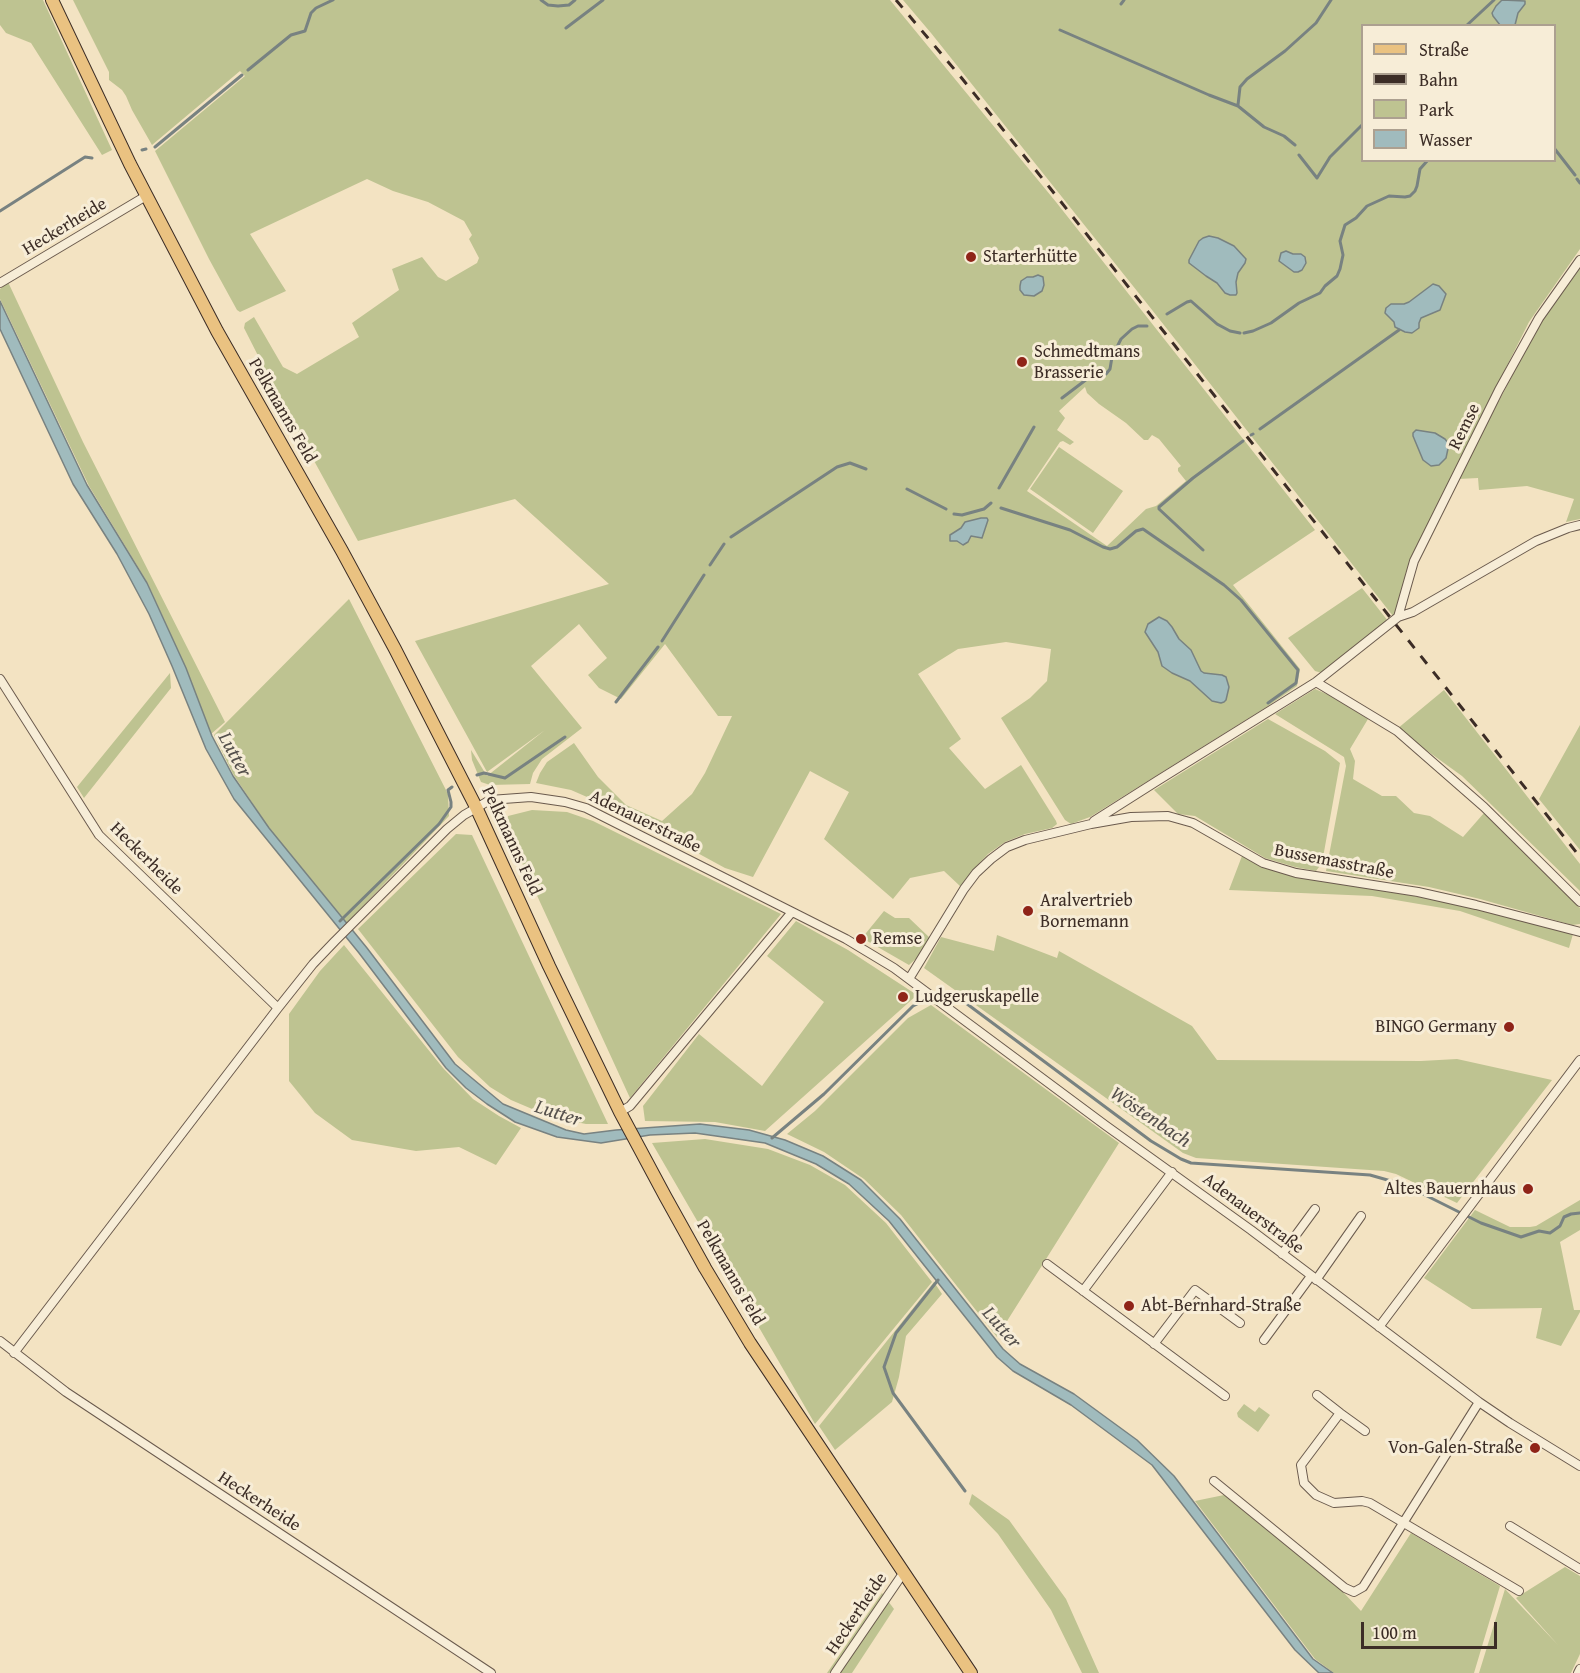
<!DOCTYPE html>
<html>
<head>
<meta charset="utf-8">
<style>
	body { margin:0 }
	#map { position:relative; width:1580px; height:1673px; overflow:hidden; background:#f3e3c2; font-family:"Gentium Book Plus",serif }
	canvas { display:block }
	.legend { position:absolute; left:1361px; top:24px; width:195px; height:138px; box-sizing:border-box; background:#f7edd7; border:2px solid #aca090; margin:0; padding:8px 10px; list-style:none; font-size:18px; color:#3c2d26 }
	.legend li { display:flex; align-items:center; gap:12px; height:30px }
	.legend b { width:30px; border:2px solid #aca090 }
	.scale { position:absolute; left:1361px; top:1622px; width:136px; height:27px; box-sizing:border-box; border:3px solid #3c2d26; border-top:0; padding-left:8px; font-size:18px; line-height:21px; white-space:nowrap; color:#3c2d26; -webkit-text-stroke:4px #f7edd7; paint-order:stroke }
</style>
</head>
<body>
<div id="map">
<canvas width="1580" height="1673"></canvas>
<ul class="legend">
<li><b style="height:8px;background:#eac281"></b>Straße</li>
<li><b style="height:8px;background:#3c2d26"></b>Bahn</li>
<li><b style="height:16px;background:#bec391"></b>Park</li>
<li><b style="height:16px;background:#a0bbbd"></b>Wasser</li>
</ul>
<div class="scale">100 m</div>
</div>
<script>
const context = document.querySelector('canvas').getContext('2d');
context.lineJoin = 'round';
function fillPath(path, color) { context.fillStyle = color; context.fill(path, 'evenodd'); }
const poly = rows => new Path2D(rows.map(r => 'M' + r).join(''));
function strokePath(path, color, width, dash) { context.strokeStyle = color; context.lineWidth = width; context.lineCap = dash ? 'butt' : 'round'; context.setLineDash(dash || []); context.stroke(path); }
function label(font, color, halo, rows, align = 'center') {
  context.font = font + ' "Gentium Book Plus",serif'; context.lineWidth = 6; context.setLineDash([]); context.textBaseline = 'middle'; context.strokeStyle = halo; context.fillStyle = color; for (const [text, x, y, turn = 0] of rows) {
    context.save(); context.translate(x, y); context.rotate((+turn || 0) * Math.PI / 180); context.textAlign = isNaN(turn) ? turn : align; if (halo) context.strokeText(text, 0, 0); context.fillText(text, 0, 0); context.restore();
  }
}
const green = poly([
	[0,0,43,0,112,150,102,155,31,43,6,33,0,25],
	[73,0,890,0,1056,202,1315,530,1233,585,1300,669,1297,686,1265,708,1090,817,1071,824,1065,820,1001,718,1030,698,1047,681,1051,649,1006,642,958,649,918,674,961,739,949,748,985,789,1021,765,1056,821,1057,824,1052,828,1025,834,1005,842,988,854,973,870,961,887,944,871,910,878,893,899,824,839,849,792,810,771,753,877,725,868,626,814,571,790,536,783,540,773,547,762,574,743,598,777,626,805,662,821,692,794,705,773,732,716,718,716,665,644,621,699,599,688,588,675,607,658,579,624,531,666,582,728,542,759,533,773,530,784,490,785,481,782,472,760,471,750,487,776,545,730,487,772,415,641,609,584,515,499,358,541,278,395,244,328,245,323,254,317,283,367,297,374,359,337,352,323,399,290,392,269,422,257,438,277,446,281,477,263,479,258,469,239,472,235,464,221,428,202,393,191,367,179,250,234,286,291,240,312,237,310,209,259,155,151,245,76,240,71,152,145,132,110,126,96,122,90,109,80,109,72],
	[1085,387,1087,393,1099,404,1126,423,1144,440,1148,440,1152,435,1159,439,1181,466,1178,468,1178,471,1186,481,1156,506,1146,509,1107,546,1027,491,1060,442,1063,441,1070,445,1074,442,1057,430,1065,418,1059,411],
	[903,0,1580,0,1580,249,1529,322,1449,481,1406,572,1397,609,1393,616,1145,301,931,33],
	[1362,26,1554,26,1554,160,1362,160],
	[1580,267,1580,519,1566,522,1574,499,1527,486,1479,490,1478,478,1458,479,1541,321],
	[8,282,83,442,225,722,211,734,186,668,147,582,89,486,0,299,0,289],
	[1059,447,1123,491,1093,533,1030,489],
	[1362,588,1388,621,1322,673,1315,671,1288,638],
	[349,599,448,794,449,816,347,923,269,828,233,774,214,735],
	[170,673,171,688,84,798,77,787],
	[1315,689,1329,695,1368,719,1350,749,1355,761,1353,779,1382,796,1396,796,1414,813,1430,816,1463,837,1484,813,1580,908,1580,924,1572,925,1480,899,1429,887,1326,871,1346,766,1344,757,1275,714],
	[1444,690,1580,864,1580,891,1462,776,1397,729],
	[1268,719,1325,751,1340,763,1322,863,1316,871,1295,867,1265,858,1195,816,1178,814,1154,790],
	[1580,725,1580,850,1539,799],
	[532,810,567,812,593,821,781,914,630,1098,506,828,508,816],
	[456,834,472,835,608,1124,586,1124,551,1117,511,1100,490,1087,458,1057,358,929],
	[1242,856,1262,867,1295,876,1437,900,1492,912,1573,934,1569,948,1460,911,1372,896,1229,890],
	[884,911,895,918,909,918,930,938,918,957,909,965,862,938],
	[796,921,848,950,917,995,765,1131,715,1122,645,1121,643,1106,699,1034,762,1086,824,1002,767,956],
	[997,935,1057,958,1059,951,1192,1026,1217,1060,1421,1061,1457,1059,1552,1080,1457,1203,1396,1174,1384,1171,1196,1158,1183,1153,924,968,941,937,994,951],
	[344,945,443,1068,473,1099,499,1116,521,1128,496,1165,459,1147,416,1151,352,1140,315,1113,289,1081,289,1014,320,971],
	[931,1005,1119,1143,997,1337,901,1215,864,1179,824,1152,787,1134,815,1111,908,1018],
	[705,1139,768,1149,810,1165,845,1185,886,1223,932,1282,815,1424,652,1143],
	[1580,1200,1580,1230,1560,1242,1574,1310,1580,1310,1580,1312,1561,1346,1536,1338,1542,1308,1472,1309,1424,1278,1475,1210,1510,1227,1530,1227,1536,1226],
	[934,1282,942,1294,906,1336,899,1377,892,1402,835,1450,819,1426],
	[1244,1404,1255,1412,1259,1407,1270,1415,1258,1432,1238,1417,1237,1413],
	[972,1494,1009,1520,1066,1599,1099,1673,1082,1673,1051,1610,998,1534,969,1504],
	[1224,1495,1343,1592,1361,1611,1411,1533,1500,1586,1474,1673,1334,1673,1315,1659,1195,1501],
	[1565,1567,1580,1576,1580,1654,1571,1673,1479,1673,1505,1589,1558,1645,1516,1598],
	[882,1593,894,1609,852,1673,827,1673]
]);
const water = poly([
	[1502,0,1525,1,1525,4,1518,13,1515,25,1500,25,1493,16,1492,13,1496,6,1502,0],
	[1209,236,1218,238,1234,246,1246,259,1245,263,1238,273,1236,282,1237,293,1236,295,1230,295,1225,293,1217,283,1206,276,1189,263,1189,260,1199,241,1203,238,1209,236],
	[1286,251,1293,254,1301,254,1305,257,1306,263,1302,270,1298,272,1294,272,1279,261,1281,253,1286,251],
	[1038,275,1043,277,1044,285,1042,291,1034,296,1024,295,1020,290,1020,286,1021,281,1027,277,1033,277,1038,275],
	[1433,284,1439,286,1446,294,1440,310,1421,318,1419,323,1419,328,1412,333,1405,332,1395,327,1394,322,1385,313,1386,308,1391,304,1404,304,1409,302,1433,284],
	[0,301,87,485,147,583,186,668,212,736,233,776,269,828,367,948,455,1064,503,1104,566,1130,584,1134,616,1130,700,1124,749,1130,785,1140,823,1156,861,1180,900,1219,1003,1349,1020,1364,1074,1394,1137,1440,1174,1476,1313,1659,1333,1673,1319,1673,1295,1650,1152,1465,1071,1405,1013,1371,997,1357,889,1221,849,1184,816,1164,765,1143,695,1133,650,1135,601,1143,557,1137,515,1122,487,1104,466,1088,446,1068,359,953,234,799,206,749,172,666,149,614,117,554,73,484,0,329,0,301],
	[1416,430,1435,433,1445,439,1449,444,1446,458,1439,465,1431,466,1423,460,1413,436,1413,433,1416,430],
	[981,518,987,518,988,520,982,538,971,536,968,542,963,545,957,541,950,541,950,535,961,528,965,522,981,518],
	[1159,617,1167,621,1172,627,1179,639,1191,650,1201,671,1204,673,1222,675,1226,677,1229,687,1226,700,1224,702,1221,703,1212,701,1190,681,1172,673,1162,666,1158,652,1145,632,1148,624,1159,617]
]);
const stream = poly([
	[541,0,548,5,558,6,569,5,575,0],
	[1121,4,1124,0],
	[1466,26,1494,0],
	[566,28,603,0],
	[1060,30,1209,95,1238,106,1264,127,1284,136,1295,145],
	[248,70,291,35,305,31,311,13,316,8,333,0],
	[1238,105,1240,87,1247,79,1285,51,1316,23,1331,0],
	[155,147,242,75],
	[1554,148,1575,175],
	[142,150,146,149],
	[1299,155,1317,178,1330,157,1362,125],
	[1577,179,1580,183],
	[0,211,85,157,92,158],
	[1167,314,1187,302,1191,301,1217,324,1230,331,1240,333],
	[1244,333,1253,331,1271,323,1299,303,1320,293,1325,286,1337,276,1340,269,1343,255,1340,241,1345,225,1356,218,1367,206,1389,196,1405,197,1410,196,1415,191,1417,186,1420,169,1428,160],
	[1062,398,1091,376,1100,377,1106,374,1110,369,1112,357,1121,339,1132,329,1138,326,1147,326],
	[1260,429,1399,330],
	[1251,435,1253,434],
	[999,488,1034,427],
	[907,489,946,509],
	[1001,508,1070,530,1103,547,1110,549,1117,547,1136,531,1143,529,1224,585,1241,600,1298,670,1296,683,1268,703],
	[954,514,962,515,984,509,991,503],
	[731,537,837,467,850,463,866,469],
	[1203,550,1159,509,1159,507,1193,478,1243,441],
	[710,565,724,544],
	[662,641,704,575],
	[616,702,658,647],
	[477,775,484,773,505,778,565,737],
	[340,921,439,824,451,807,451,802,448,790,452,787],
	[772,1138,824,1094,913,1006,925,1000,947,993,955,995,1151,1141,1181,1159,1191,1163,1370,1175,1405,1185,1481,1223,1521,1237,1539,1231,1550,1233,1560,1226,1564,1217,1571,1214,1580,1213],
	[938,1280,896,1333,884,1367,893,1393,965,1491]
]);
const street = poly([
	[0,283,146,196],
	[1398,617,1414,561,1499,390,1539,318,1580,260],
	[0,679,99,835,278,1008],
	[1316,682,1397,731,1484,807,1580,902],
	[1094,821,1157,781,1316,682,1398,617,1413,612,1536,541,1568,528,1580,525],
	[909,979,964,889,976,873,991,859,1007,847,1025,840,1091,824,1131,817,1168,816,1193,823,1263,863,1296,873,1418,892,1476,905,1580,932],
	[620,1112,630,1106,792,912],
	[1282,1254,1315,1209],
	[1047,1264,1225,1396],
	[1316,1280,1361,1216],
	[1083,1291,1172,1172],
	[1379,1327,1580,1060],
	[1264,1340,1311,1276],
	[0,1341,66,1392,491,1673],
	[1154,1344,1195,1290,1240,1323],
	[14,1353,278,1008,313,964,335,941,447,829,464,815,490,800,531,797,565,802,586,808,846,939,894,968,1105,1125,1251,1230,1479,1402,1510,1423,1580,1466],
	[1317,1395,1340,1413,1301,1465,1304,1483,1316,1495,1334,1503,1362,1501,1370,1503,1519,1591],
	[1340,1413,1365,1431],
	[1214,1481,1345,1588,1354,1592,1363,1587,1479,1402],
	[1510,1526,1580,1569],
	[835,1673,904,1572],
	[1578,1673,1580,1669]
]);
const primary = poly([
	[52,0,130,164,217,331,342,551,395,649,476,807,549,966,620,1112,665,1196,705,1268,750,1343,971,1673]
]);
const rail = poly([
	[896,0,960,76,1050,188,1580,857]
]);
const markers = [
	[971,257,6,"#8f2418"],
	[1022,362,6,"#8f2418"],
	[1028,911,6,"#8f2418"],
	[861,939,6,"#8f2418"],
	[903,997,6,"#8f2418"],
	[1509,1027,6,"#8f2418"],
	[1528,1189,6,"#8f2418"],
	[1129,1306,6,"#8f2418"],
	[1535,1448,6,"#8f2418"]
];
const streetNames = [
	["Heckerheide",65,227,-31],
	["Pelkmanns Feld",282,411,60],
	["Remse",1465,427,-64],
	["Adenauerstraße",645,822,26],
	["Pelkmanns Feld",511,841,65],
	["Heckerheide",146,859,45],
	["Bussemasstraße",1334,862,11],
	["Adenauerstraße",1253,1214,37],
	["Pelkmanns Feld",730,1273,60],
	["Heckerheide",259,1502,33],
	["Heckerheide",857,1614,-56]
];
const poiNames = [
	["Starterhütte",983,257],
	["Schmedtmans",1034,352],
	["Brasserie",1034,373],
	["Aralvertrieb",1040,901],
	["Bornemann",1040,922],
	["Remse",873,939],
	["Ludgeruskapelle",915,997],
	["BINGO Germany",1497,1027,"right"],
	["Altes Bauernhaus",1516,1189,"right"],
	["Abt-Bernhard-Straße",1141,1306],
	["Von-Galen-Straße",1523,1448,"right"]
];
const waterNames = [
	["Lutter",234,755,61],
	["Lutter",558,1114,18],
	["Wöstenbach",1150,1118,34],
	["Lutter",1001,1328,49]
];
fillPath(green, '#bec391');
fillPath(water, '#a0bbbd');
strokePath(water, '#788281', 1.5);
strokePath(stream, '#788281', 3);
strokePath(street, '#6a5a4d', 10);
strokePath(primary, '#3c2d26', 14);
strokePath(street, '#f7edd7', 8);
strokePath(primary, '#eac281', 12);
strokePath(rail, '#3c2d26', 3, [10, 10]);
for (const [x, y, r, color] of markers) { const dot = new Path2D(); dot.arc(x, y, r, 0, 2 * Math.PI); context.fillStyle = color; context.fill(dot); strokePath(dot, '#f7edd7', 2); }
label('18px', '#3c2d26', '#f7edd7', streetNames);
label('18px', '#3c2d26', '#f7edd7', poiNames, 'left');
label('italic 20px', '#55504c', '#f7edd7', waterNames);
</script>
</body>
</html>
